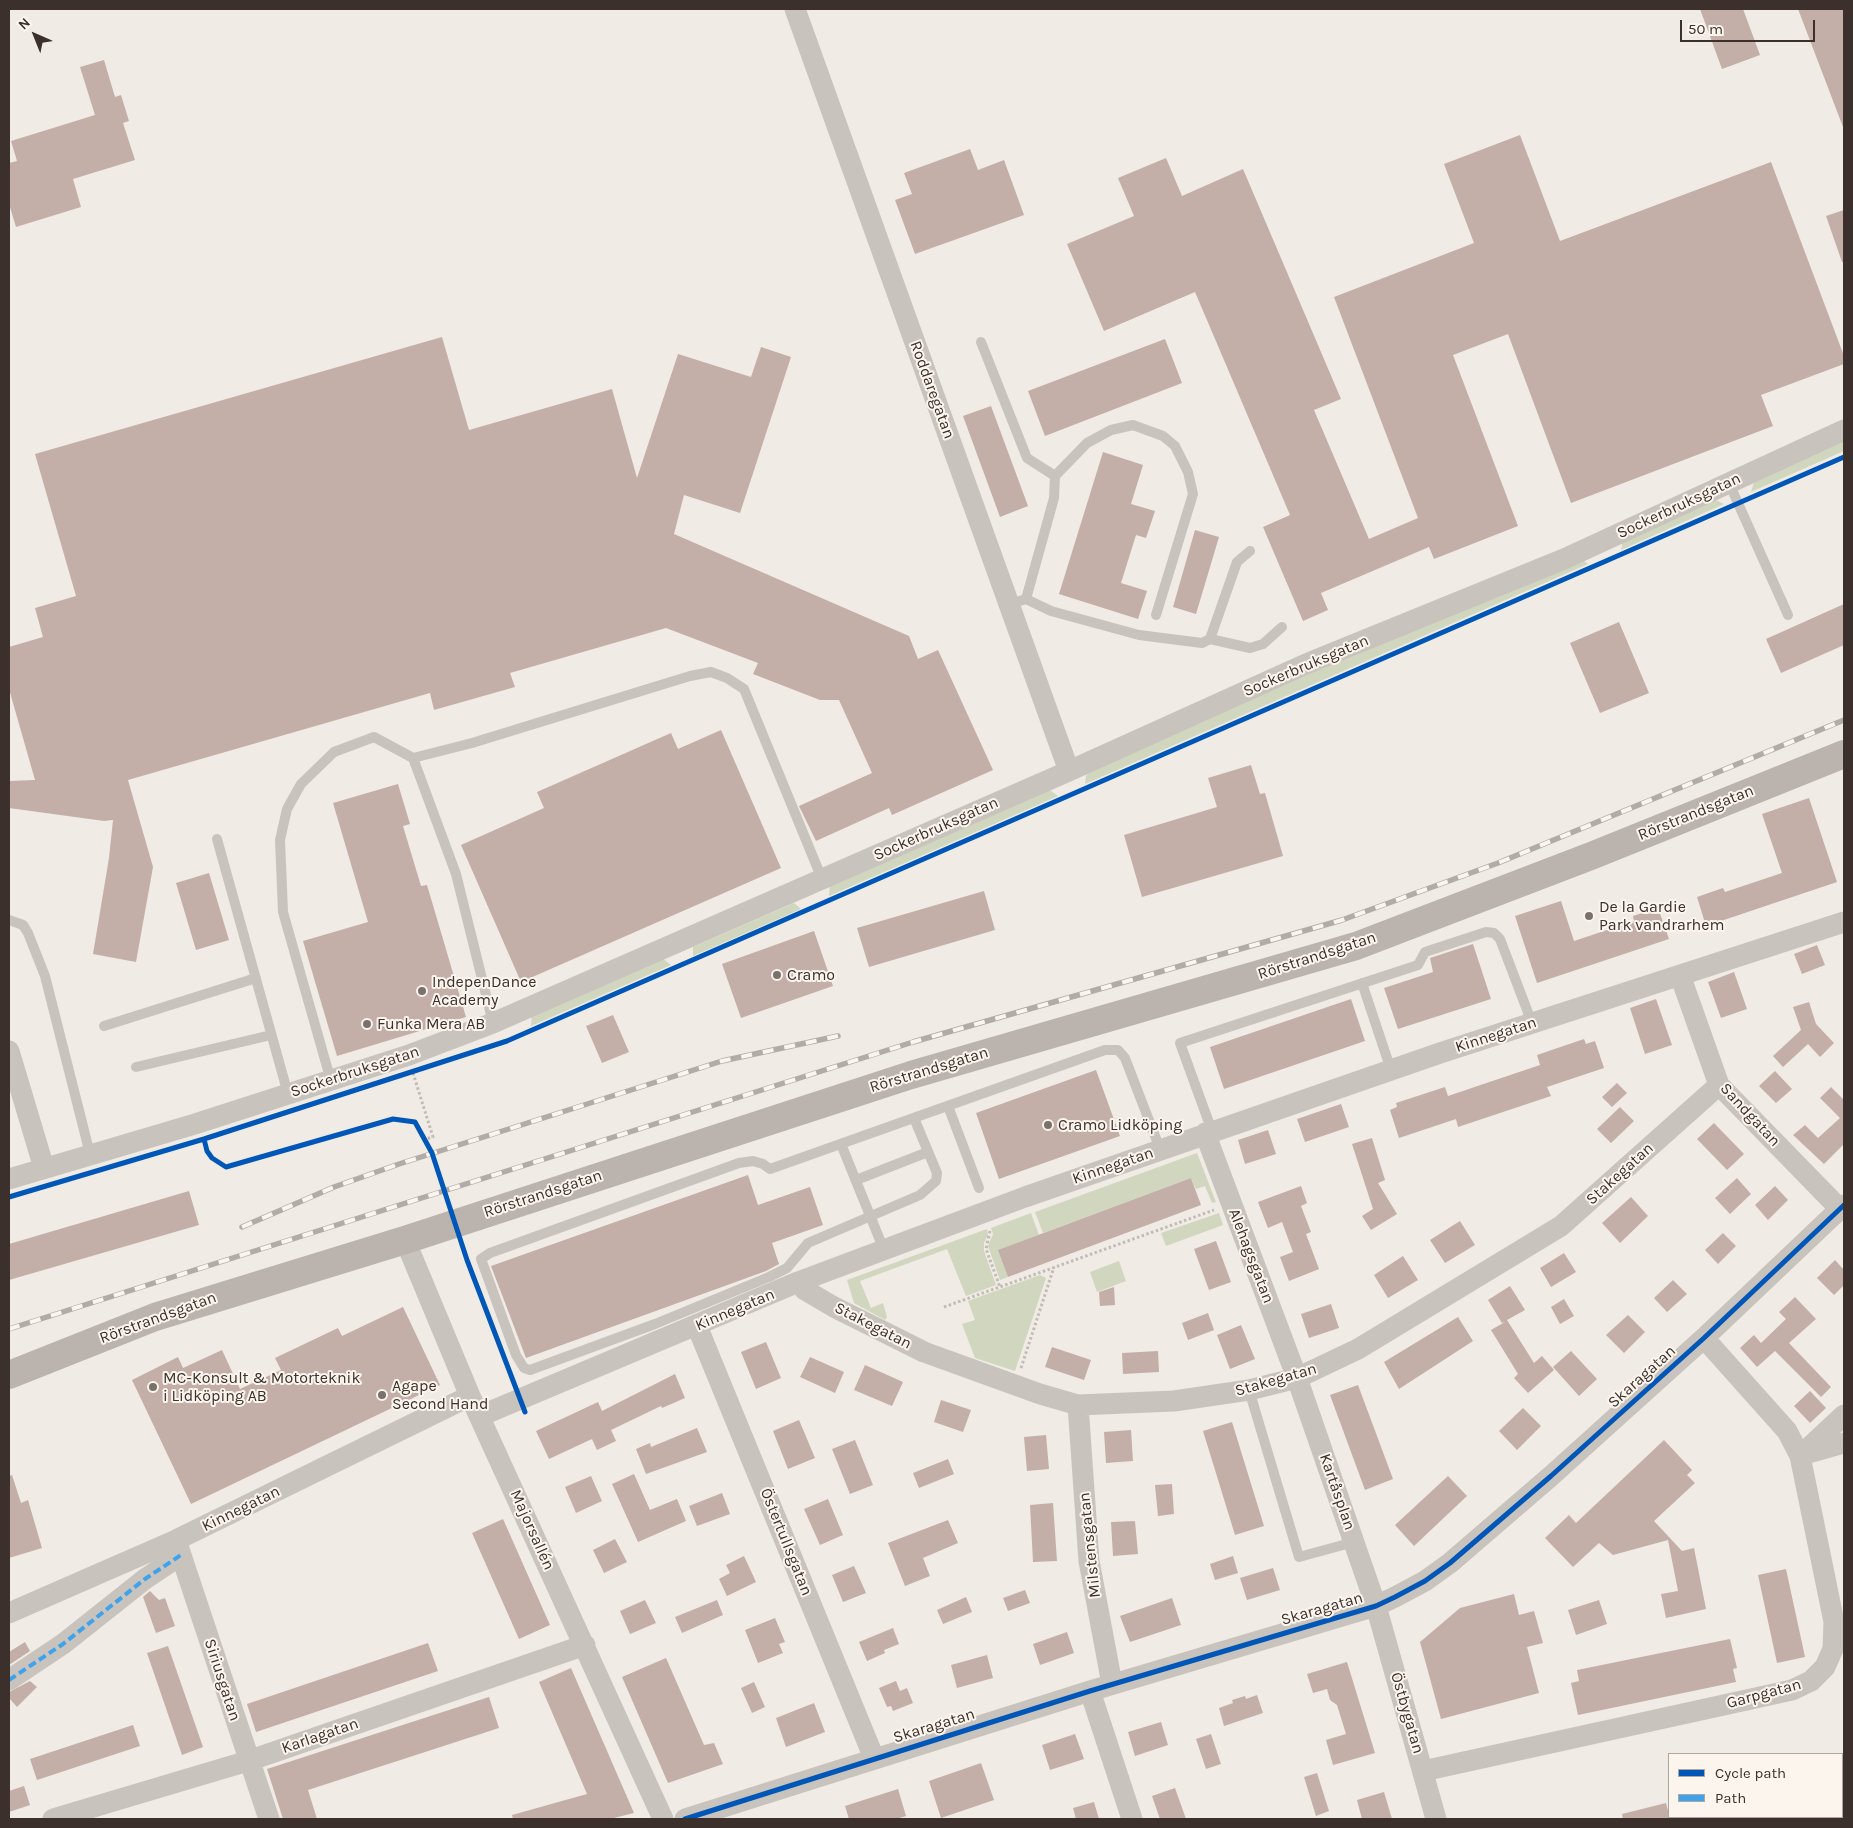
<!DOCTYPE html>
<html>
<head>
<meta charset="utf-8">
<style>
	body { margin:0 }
	#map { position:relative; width:1853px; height:1828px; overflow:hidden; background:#f0ebe5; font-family:Karla,sans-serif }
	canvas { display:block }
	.frame { position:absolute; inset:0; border:10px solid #3b302b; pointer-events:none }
	.legend { position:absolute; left:1668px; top:1753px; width:175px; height:65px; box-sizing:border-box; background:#fbf5ee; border:1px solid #aea6a0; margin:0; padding:6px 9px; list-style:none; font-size:15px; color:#3b302b }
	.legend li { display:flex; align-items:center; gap:10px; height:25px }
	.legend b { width:25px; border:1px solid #aea6a0 }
	.north { position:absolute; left:10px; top:10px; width:50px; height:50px; -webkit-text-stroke:4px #fbf5ee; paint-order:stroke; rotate:316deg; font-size:14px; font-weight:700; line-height:20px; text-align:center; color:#3b302b }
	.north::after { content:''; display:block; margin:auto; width:18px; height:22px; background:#3b302b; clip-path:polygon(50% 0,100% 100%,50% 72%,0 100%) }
	.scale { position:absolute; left:1680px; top:20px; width:135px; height:22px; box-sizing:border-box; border:2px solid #3b302b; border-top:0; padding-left:6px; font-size:15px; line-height:18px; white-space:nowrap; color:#3b302b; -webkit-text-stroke:4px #fbf5ee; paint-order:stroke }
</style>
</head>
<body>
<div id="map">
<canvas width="1853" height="1828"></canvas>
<div class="frame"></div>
<ul class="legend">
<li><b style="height:6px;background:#0057b8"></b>Cycle path</li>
<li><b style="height:6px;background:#3fa3eb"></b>Path</li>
</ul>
<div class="north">N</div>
<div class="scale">50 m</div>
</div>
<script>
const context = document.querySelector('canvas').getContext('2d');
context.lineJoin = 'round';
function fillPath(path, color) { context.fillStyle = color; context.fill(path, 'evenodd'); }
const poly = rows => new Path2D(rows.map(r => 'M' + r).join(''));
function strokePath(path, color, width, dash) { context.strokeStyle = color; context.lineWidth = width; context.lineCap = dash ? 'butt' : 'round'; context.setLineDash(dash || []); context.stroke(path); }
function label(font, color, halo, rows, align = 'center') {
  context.font = font + ' Karla,sans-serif'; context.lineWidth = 4; context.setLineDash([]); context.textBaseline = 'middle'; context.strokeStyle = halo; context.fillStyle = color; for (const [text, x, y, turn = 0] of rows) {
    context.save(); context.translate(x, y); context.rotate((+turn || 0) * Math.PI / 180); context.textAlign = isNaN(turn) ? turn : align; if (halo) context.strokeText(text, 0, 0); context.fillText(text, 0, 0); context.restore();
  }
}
const green = poly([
	[1844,440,1844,451,1751,492,1754,482],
	[1714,499,1724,504,1621,550,1623,540],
	[1571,559,1584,561,1588,564,1085,784,1086,776,1093,768],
	[1050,790,1058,796,829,896,830,884],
	[794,903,801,909,693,956,693,947],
	[662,958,671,965,531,1026,532,1015],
	[1197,1153,1216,1202,1212,1203,1205,1186,1196,1189,1191,1178,1043,1233,1035,1212],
	[1031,1213,1039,1235,999,1250,1008,1277,1000,1280,988,1246,993,1234,991,1228],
	[1219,1213,1223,1225,1166,1246,1161,1233],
	[987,1229,988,1235,984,1243,984,1251,996,1285,966,1296,947,1249,860,1281,871,1308,883,1303,887,1317,885,1320,854,1303,847,1280],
	[1119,1261,1126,1281,1097,1292,1090,1272],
	[1040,1275,1046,1278,1015,1371,975,1358,962,1324,975,1320,968,1301]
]);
const building = poly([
	[1700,9,1743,9,1760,55,1722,69],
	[1798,9,1844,9,1844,127,1843,127],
	[104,60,115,97,121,95,129,121,123,123,135,160,73,179,81,207,16,227,9,204,9,163,17,161,11,141,95,115,80,67],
	[1520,135,1560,241,1771,162,1844,356,1844,364,1761,395,1773,426,1571,503,1508,334,1453,355,1518,526,1434,559,1429,547,1321,593,1328,610,1303,621,1263,527,1290,515,1195,292,1104,331,1067,244,1134,216,1118,178,1166,158,1182,196,1243,169,1341,399,1314,410,1369,539,1418,518,1334,297,1474,243,1444,164],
	[970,149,978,170,1004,160,1024,215,915,254,895,200,912,194,904,173],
	[1844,210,1844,262,1842,262,1826,216],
	[442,337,469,430,612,389,637,478,678,354,751,377,761,347,791,357,740,513,684,495,674,534,909,636,918,659,938,650,993,770,892,815,889,808,816,841,799,806,872,773,839,700,820,700,753,674,758,663,666,628,510,673,515,687,434,710,430,693,128,780,153,867,136,962,93,954,109,858,113,820,104,821,9,808,9,781,35,780,9,689,9,647,43,637,35,608,76,596,35,454],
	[1165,339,1182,383,1045,436,1028,391],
	[991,406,1028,506,1000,517,963,416],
	[1103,452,1143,465,1131,504,1155,511,1146,538,1136,535,1121,583,1147,591,1138,619,1059,594],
	[1195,530,1219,537,1196,614,1173,607],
	[1844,604,1844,645,1781,673,1766,639],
	[1619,622,1649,693,1600,713,1570,643],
	[721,730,781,868,521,982,461,845,544,808,537,792,671,733,678,749],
	[1251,765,1260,794,1265,793,1283,856,1142,897,1124,835,1217,807,1208,778],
	[398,784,410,824,403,826,421,886,427,885,466,1017,337,1056,303,941,368,922,333,803],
	[1809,798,1837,882,1706,926,1697,897,1723,888,1725,892,1782,873,1762,814],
	[209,873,229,940,196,950,176,883],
	[984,891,995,930,869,967,857,928],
	[1561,901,1574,941,1634,921,1633,916,1658,908,1669,939,1537,983,1515,916],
	[814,931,833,986,741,1018,722,964],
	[1473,944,1491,999,1398,1029,1384,988,1433,972,1430,958],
	[1817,945,1825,965,1802,974,1794,954],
	[1734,972,1747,1009,1721,1018,1708,982],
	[1351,999,1365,1041,1224,1089,1210,1047],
	[1656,999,1672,1045,1645,1054,1630,1008],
	[1809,1002,1816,1024,1834,1043,1820,1057,1808,1044,1783,1067,1773,1056,1801,1030,1793,1007],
	[613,1015,629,1052,602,1063,586,1026],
	[1584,1039,1586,1044,1595,1041,1604,1068,1547,1087,1551,1096,1458,1127,1456,1119,1399,1138,1390,1110,1397,1107,1396,1103,1445,1087,1448,1096,1540,1065,1537,1055],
	[1096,1070,1120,1136,999,1179,976,1113],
	[1775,1071,1792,1089,1776,1103,1759,1086],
	[1617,1083,1627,1093,1612,1107,1602,1097],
	[1831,1087,1844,1100,1844,1144,1824,1164,1793,1135,1805,1125,1818,1138,1840,1118,1820,1098],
	[1341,1104,1349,1127,1305,1142,1297,1119],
	[1620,1107,1634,1121,1611,1143,1597,1129],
	[1714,1123,1744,1154,1727,1170,1697,1139],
	[1268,1130,1276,1154,1245,1164,1238,1140],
	[1372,1138,1385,1180,1378,1183,1397,1214,1371,1230,1362,1216,1373,1209,1352,1144],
	[748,1175,758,1205,810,1187,823,1225,772,1243,779,1264,766,1271,526,1358,491,1266],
	[1191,1178,1201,1205,1008,1277,998,1250],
	[1737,1178,1751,1194,1730,1214,1715,1198],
	[1301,1186,1307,1203,1301,1206,1311,1232,1306,1234,1319,1269,1289,1281,1280,1257,1293,1252,1282,1222,1268,1228,1258,1202],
	[1775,1186,1788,1200,1768,1220,1755,1205],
	[189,1191,199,1225,9,1280,9,1244],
	[1631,1197,1648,1216,1620,1243,1602,1223],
	[1460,1221,1475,1245,1445,1263,1430,1240],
	[1723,1233,1736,1246,1718,1264,1705,1250],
	[1216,1241,1231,1282,1209,1290,1194,1249],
	[1564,1253,1576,1272,1551,1287,1540,1268],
	[1403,1256,1418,1280,1388,1298,1374,1275],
	[1835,1260,1844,1270,1844,1285,1834,1295,1817,1278],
	[1673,1280,1687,1294,1667,1312,1654,1298],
	[1510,1286,1525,1310,1507,1320,1534,1363,1542,1356,1554,1370,1528,1393,1514,1378,1518,1374,1491,1330,1505,1322,1502,1323,1488,1300],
	[1114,1287,1115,1305,1100,1306,1099,1292],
	[1795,1297,1816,1319,1789,1343,1831,1387,1821,1397,1775,1351,1757,1367,1740,1348,1754,1335,1761,1343,1786,1319,1779,1312],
	[1564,1299,1574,1316,1560,1324,1551,1307],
	[1331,1304,1339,1328,1309,1338,1301,1314],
	[403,1307,440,1385,191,1504,132,1380,178,1357,183,1368,222,1350,240,1389,281,1370,275,1358,338,1328,342,1336],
	[1208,1313,1214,1330,1188,1340,1182,1323],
	[1628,1315,1645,1332,1624,1353,1606,1335],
	[1458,1317,1473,1341,1399,1389,1384,1362],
	[1241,1325,1255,1359,1230,1369,1217,1335],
	[766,1342,781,1378,756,1389,741,1352],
	[1052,1347,1091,1360,1084,1380,1045,1367],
	[1158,1351,1159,1372,1123,1374,1122,1353],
	[1571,1351,1597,1379,1579,1396,1553,1367],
	[810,1357,844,1372,835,1393,800,1377],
	[865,1365,903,1382,892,1406,854,1390],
	[675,1374,685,1398,662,1408,661,1406,611,1430,616,1441,597,1450,592,1439,549,1459,536,1431,598,1402,602,1411],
	[1358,1385,1393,1479,1365,1490,1330,1395],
	[1810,1391,1826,1408,1810,1423,1794,1406],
	[941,1400,971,1410,963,1432,934,1422],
	[1523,1408,1541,1426,1517,1450,1499,1431],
	[799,1420,815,1458,788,1469,773,1431],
	[1232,1422,1264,1526,1235,1535,1203,1431],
	[697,1428,707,1452,646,1474,636,1449,650,1443,651,1447],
	[1131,1430,1133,1461,1106,1463,1104,1432],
	[1046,1435,1049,1469,1027,1471,1024,1437],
	[855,1440,873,1485,850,1494,832,1449],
	[1664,1440,1692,1470,1687,1475,1695,1483,1654,1521,1682,1551,1694,1548,1706,1609,1666,1618,1661,1594,1678,1591,1668,1540,1613,1555,1599,1543,1573,1567,1545,1538,1569,1515,1576,1523],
	[948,1459,954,1474,919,1488,913,1473],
	[634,1474,650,1510,677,1499,686,1521,638,1542,612,1484],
	[12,1475,21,1503,28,1500,42,1548,9,1558,9,1476],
	[591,1476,602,1501,576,1513,565,1487],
	[1448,1476,1467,1496,1414,1546,1395,1525],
	[1172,1484,1174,1514,1158,1516,1155,1485],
	[722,1493,730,1514,697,1526,689,1506],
	[828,1499,843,1535,820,1545,804,1509],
	[1053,1503,1057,1561,1033,1562,1030,1505],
	[503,1519,550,1625,519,1639,472,1533],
	[948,1520,958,1543,923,1558,930,1576,905,1586,888,1543],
	[1135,1521,1138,1554,1113,1556,1111,1522],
	[615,1539,627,1562,604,1573,593,1550],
	[744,1556,756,1582,727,1596,719,1579,730,1573,726,1565],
	[1233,1556,1238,1573,1215,1580,1210,1564],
	[854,1566,866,1593,843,1602,832,1575],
	[1273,1568,1280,1590,1247,1600,1240,1578],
	[1786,1569,1805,1657,1777,1663,1758,1575],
	[1025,1590,1030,1603,1008,1611,1003,1598],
	[150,1591,159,1600,165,1598,175,1626,156,1633,143,1597],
	[1514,1594,1519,1615,1534,1611,1543,1643,1527,1647,1539,1693,1441,1719,1420,1642,1460,1608],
	[966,1597,972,1612,943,1624,937,1610],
	[1172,1598,1181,1625,1130,1642,1120,1616],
	[645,1600,656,1623,630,1634,620,1611],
	[717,1600,723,1615,682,1633,675,1617],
	[1599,1600,1607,1624,1576,1635,1568,1610],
	[775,1618,785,1642,779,1644,783,1653,758,1663,745,1630],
	[893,1628,899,1644,884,1650,885,1653,867,1661,859,1642],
	[1067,1632,1074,1653,1040,1665,1033,1644],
	[1730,1639,1737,1668,1733,1669,1736,1682,1578,1715,1571,1683,1579,1681,1577,1670],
	[25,1642,30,1651,9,1665,9,1652],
	[428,1643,438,1671,256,1732,247,1704],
	[168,1646,203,1747,182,1755,147,1653],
	[987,1655,993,1678,957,1688,951,1665],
	[666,1658,704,1745,714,1743,723,1764,668,1783,622,1677],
	[1347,1662,1375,1753,1333,1765,1326,1740,1346,1734,1337,1705,1330,1700,1327,1689,1313,1693,1307,1674],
	[571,1668,634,1813,610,1819,513,1819,512,1815,587,1794,539,1682],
	[30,1681,37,1687,17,1707,9,1698,9,1692],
	[896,1681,900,1691,907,1688,913,1703,893,1711,891,1706,887,1707,879,1688],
	[754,1682,765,1707,752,1713,741,1688],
	[1257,1695,1263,1713,1224,1726,1219,1708,1233,1703,1232,1700,1245,1696,1246,1699],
	[489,1697,499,1728,308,1790,317,1819,283,1819,267,1769],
	[814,1703,825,1732,786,1747,776,1718],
	[1161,1722,1168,1745,1135,1756,1128,1732],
	[133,1725,140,1746,37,1780,30,1759],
	[1075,1734,1084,1759,1050,1770,1042,1745],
	[1211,1734,1221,1764,1206,1769,1196,1739],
	[981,1763,994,1800,941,1818,929,1781],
	[1317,1773,1329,1811,1316,1816,1304,1777],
	[24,1786,30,1805,9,1812,9,1791],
	[1175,1788,1186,1819,1160,1819,1152,1796],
	[898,1789,906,1816,896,1819,849,1819,845,1806],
	[1384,1792,1392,1819,1362,1819,1357,1800],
	[1094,1802,1099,1819,1076,1819,1073,1808],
	[1666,1803,1670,1819,1623,1819,1622,1814]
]);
const path = poly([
	[413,1073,433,1137,426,1139],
	[990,1231,986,1249,1000,1287],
	[944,1307,1214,1210],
	[1021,1368,1054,1267]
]);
const lane = poly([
	[981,342,1027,458,1055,476],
	[1729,483,1788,615],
	[1026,599,1051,611,1139,635,1202,643,1210,639,1237,562,1250,551],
	[1010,604,1026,599,1054,498,1055,476,1087,443,1111,430,1133,425,1163,436,1175,446,1188,472,1193,494,1156,615],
	[1210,639,1250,648,1263,644,1282,627],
	[217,839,288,1094],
	[9,920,23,925,28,933,45,976,90,1154],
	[1362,983,1391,1070],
	[493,1023,456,874,413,758,472,743,690,676,711,672,727,678,744,689,822,879],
	[104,1026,256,978],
	[136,1067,271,1035],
	[331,1081,283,912,280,840,287,809,301,784,334,752,374,737,413,758],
	[948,1106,979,1188],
	[914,1118,937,1173,936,1181,920,1195,808,1243,787,1268,769,1277,655,1324,530,1370,524,1368,516,1355,481,1259,490,1253,739,1163,753,1161,763,1164,770,1169,1088,1056,1105,1050,1118,1050,1125,1058,1160,1149],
	[1212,1131,1180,1043,1418,965,1425,952,1486,932,1494,933,1500,939,1532,1023],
	[841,1144,884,1250],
	[856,1180,928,1152],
	[1249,1390,1299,1557,1354,1542]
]);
const street = poly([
	[795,9,1069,771],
	[1680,975,1719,1085,1840,1209],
	[9,1051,44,1168],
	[1205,1133,1297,1378,1376,1606,1436,1819],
	[9,1179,195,1124,409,1055,493,1023,1069,771,1306,664,1564,559,1844,430],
	[405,1240,470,1396,663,1819],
	[798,1282,805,1290,834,1307,924,1352,1040,1394,1078,1405,1174,1401,1249,1390,1297,1378,1358,1349,1561,1226,1719,1085],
	[697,1326,874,1758],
	[1078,1405,1089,1561,1112,1684],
	[480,1416,798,1282,1025,1197,1440,1053,1844,922],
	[1805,1454,1844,1443],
	[1800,1456,1844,1415],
	[176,1540,269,1819],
	[9,1613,176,1540,470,1396],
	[9,1680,63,1644,145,1579,181,1555],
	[1090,1691,1132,1819],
	[1423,1771,1792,1690,1811,1681,1825,1667,1833,1649,1834,1622,1800,1456,1787,1431,1704,1338],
	[53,1819,248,1761,585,1645],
	[685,1819,1090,1691,1376,1606,1395,1597,1425,1581,1450,1563,1551,1476,1704,1338,1844,1205]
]);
const secondary = poly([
	[9,1375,155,1317,405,1240,911,1075,1356,946,1591,856,1844,754]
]);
const rail = poly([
	[242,1227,334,1187,399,1164,722,1061,838,1036],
	[9,1329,913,1042,1342,920,1498,863,1844,720]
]);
const quiet = poly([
	[9,1680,63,1644,145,1579,181,1555]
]);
const cycleway = poly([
	[204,1139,207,1151,212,1158,226,1167,393,1119,415,1122,432,1153,467,1260,525,1412],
	[9,1197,204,1139,507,1041,1844,457],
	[685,1819,1090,1691,1376,1606,1395,1597,1425,1581,1450,1563,1551,1476,1704,1338,1844,1205]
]);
const markers = [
	[1589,916,5,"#7a716c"],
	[777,975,5,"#7a716c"],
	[422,991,5,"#7a716c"],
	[367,1024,5,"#7a716c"],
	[1048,1125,5,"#7a716c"],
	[153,1387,5,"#7a716c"],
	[382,1395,5,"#7a716c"]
];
const streetNames = [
	["Roddaregatan",932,390,70],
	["Sockerbruksgatan",1679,506,-25],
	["Sockerbruksgatan",1306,666,-23],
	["Rörstrandsgatan",1696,813,-22],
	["Sockerbruksgatan",936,829,-24],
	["Rörstrandsgatan",1317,956,-18],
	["Kinnegatan",1496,1035,-18],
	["Rörstrandsgatan",929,1070,-17],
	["Sockerbruksgatan",355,1072,-18],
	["Sandgatan",1750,1115,47],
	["Kinnegatan",1113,1166,-19],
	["Stakegatan",1620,1174,-42],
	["Rörstrandsgatan",543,1194,-18],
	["Alehagsgatan",1251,1256,69],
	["Kinnegatan",735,1310,-23],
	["Rörstrandsgatan",158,1318,-20],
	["Stakegatan",873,1326,27],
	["Skaragatan",1642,1377,-42],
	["Stakegatan",1276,1380,-16],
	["Kartåsplan",1337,1492,71],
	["Kinnegatan",241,1509,-26],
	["Majorsallén",532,1530,66],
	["Östertullsgatan",786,1542,68],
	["Milstensgatan",1090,1545,-96],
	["Skaragatan",1322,1609,-16],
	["Siriusgatan",222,1680,72],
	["Garpgatan",1764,1694,-15],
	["Östbygatan",1407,1713,74],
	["Skaragatan",934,1726,-17],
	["Karlagatan",320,1736,-19]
];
const poiNames = [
	["De la Gardie",1599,907],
	["Park vandrarhem",1599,925],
	["Cramo",787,975],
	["IndepenDance",432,982],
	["Academy",432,1000],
	["Funka Mera AB",377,1024],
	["Cramo Lidköping",1058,1125],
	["MC-Konsult & Motorteknik",163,1378],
	["i Lidköping AB",163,1396],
	["Agape",392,1386],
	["Second Hand",392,1404]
];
fillPath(green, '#d1d6bf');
fillPath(building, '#c3afa7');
strokePath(path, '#c2bbb6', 3, [2.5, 2.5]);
strokePath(lane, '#c9c3be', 10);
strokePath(street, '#c9c3be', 21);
strokePath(secondary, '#bab3ae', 28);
strokePath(rail, '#b1aca8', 5.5);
strokePath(rail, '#fbf5ee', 4, [11]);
strokePath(quiet, '#3fa3eb', 4, [8, 4]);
strokePath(cycleway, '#0057b8', 5);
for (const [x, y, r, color] of markers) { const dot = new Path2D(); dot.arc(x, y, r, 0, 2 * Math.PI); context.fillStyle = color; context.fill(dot); strokePath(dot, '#fbf5ee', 2); }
label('16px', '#3b302b', '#fbf5ee', streetNames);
label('16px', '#3b302b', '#fbf5ee', poiNames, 'left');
</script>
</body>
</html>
